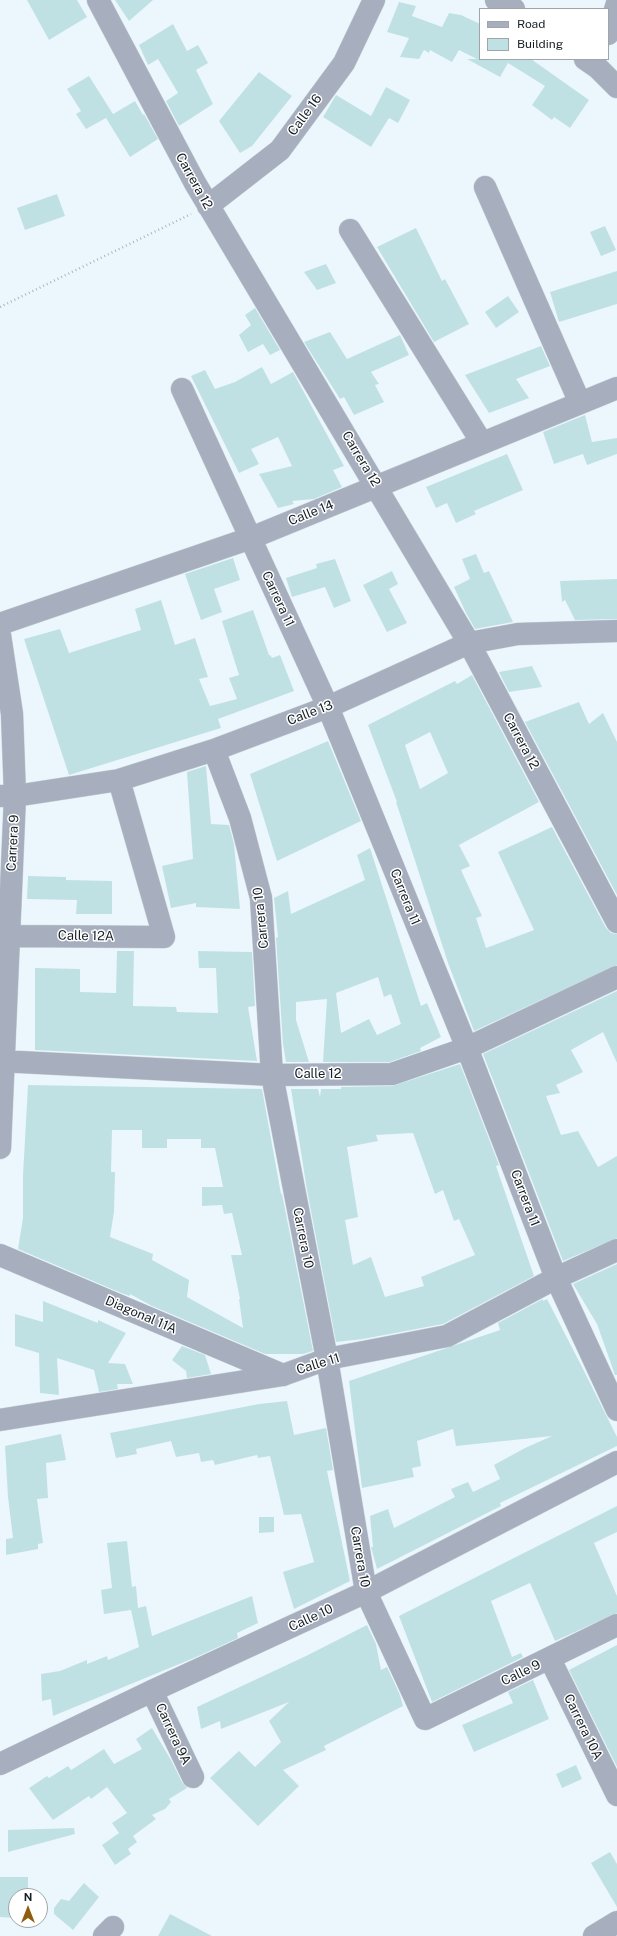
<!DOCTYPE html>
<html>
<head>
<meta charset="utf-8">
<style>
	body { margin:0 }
	#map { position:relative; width:617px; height:1936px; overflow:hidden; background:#ecf7fd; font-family:"Public Sans",sans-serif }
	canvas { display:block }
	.legend { position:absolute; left:479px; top:8px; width:130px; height:52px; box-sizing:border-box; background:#fff; border:1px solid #a1a5a7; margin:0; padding:5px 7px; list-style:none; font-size:12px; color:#151f24 }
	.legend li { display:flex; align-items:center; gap:8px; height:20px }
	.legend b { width:20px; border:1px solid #a1a5a7 }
	.north { position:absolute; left:8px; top:1888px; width:40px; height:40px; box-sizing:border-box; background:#fff; border:1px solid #a1a5a7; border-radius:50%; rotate:0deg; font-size:11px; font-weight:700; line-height:16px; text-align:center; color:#151f24 }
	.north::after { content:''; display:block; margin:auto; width:14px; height:18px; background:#905c0d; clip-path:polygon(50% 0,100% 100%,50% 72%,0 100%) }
</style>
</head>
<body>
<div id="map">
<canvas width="617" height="1936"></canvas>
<ul class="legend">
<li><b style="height:5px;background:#a7aebe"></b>Road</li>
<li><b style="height:11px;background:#c0e1e4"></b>Building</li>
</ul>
<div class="north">N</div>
</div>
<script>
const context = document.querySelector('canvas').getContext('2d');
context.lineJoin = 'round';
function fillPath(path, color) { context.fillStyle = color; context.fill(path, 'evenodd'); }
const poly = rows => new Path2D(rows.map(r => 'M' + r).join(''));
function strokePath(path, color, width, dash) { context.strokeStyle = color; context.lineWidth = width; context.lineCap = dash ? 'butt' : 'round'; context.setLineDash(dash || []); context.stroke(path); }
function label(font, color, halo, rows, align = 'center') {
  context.font = font + ' "Public Sans",sans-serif'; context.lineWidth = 3; context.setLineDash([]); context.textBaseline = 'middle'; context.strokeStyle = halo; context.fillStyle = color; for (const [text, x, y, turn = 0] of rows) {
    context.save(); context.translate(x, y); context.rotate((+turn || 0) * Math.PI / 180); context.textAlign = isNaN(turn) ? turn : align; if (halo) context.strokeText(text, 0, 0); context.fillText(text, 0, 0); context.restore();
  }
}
const building = poly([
	[27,0,77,0,87,17,49,40],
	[115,0,153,0,129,21],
	[399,2,416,6,412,16,442,27,449,13,461,15,480,24,480,59,531,59,589,100,570,128,554,117,552,120,532,105,545,86,508,63,500,77,467,59,477,59,459,50,452,62,430,50,429,53,424,50,419,59,400,57,409,38,387,32],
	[173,24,187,51,198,45,208,63,196,70,213,104,179,126,166,101,178,93,158,59,148,65,139,45],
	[259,72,292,96,252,146,240,153,219,121],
	[89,76,113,114,135,101,143,115,144,114,158,139,130,157,106,118,86,129,76,114,81,111,67,89],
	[386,87,410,100,398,123,389,118,371,147,323,117,336,95,371,116],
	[57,194,65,216,25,230,17,208],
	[605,226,616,250,601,256,590,232],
	[416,228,442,281,445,279,469,324,434,342,377,247],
	[326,264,336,283,317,290,304,272],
	[617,271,617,304,559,322,550,292],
	[508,296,519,312,496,328,485,312],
	[255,308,280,350,270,355,263,344,248,352,239,335,251,325,245,315],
	[330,332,347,359,400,335,409,355,371,372,379,384,375,385,384,402,354,415,344,397,340,399,304,342],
	[541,346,550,366,516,379,529,398,489,413,465,375],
	[262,367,271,384,293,372,344,466,333,470,342,487,314,499,292,501,294,504,278,508,259,474,292,466,278,437,251,449,259,464,239,473,191,376,205,370,215,389,235,382],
	[585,415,592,442,617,438,617,454,587,465,583,454,554,464,543,432],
	[507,454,523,490,474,511,476,514,456,523,447,503,436,508,426,487],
	[476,554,484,573,489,571,513,622,475,629,466,613,454,587,470,579,462,559],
	[233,558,240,580,214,589,222,612,201,620,185,574],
	[335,559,351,601,334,608,325,587,292,597,286,578,317,568,316,564],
	[392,571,398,584,389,589,407,623,387,632,363,585],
	[617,579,617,619,575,620,565,600,562,602,560,581],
	[161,600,175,645,195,638,208,677,199,679,210,706,237,699,229,678,239,675,222,621,253,610,269,655,270,655,272,658,280,655,294,691,218,719,221,728,69,775,24,639,60,629,69,653,141,630,135,609],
	[532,666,542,687,509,692,499,672],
	[472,675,539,802,459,845,470,866,461,870,482,916,476,918,486,948,534,930,498,852,552,827,606,928,611,933,617,934,617,965,474,1031,448,963,399,811,396,802,397,802,368,725,455,681,457,684],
	[430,732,448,773,420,789,405,745],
	[579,702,589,724,603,713,617,742,617,895,525,722],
	[328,741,361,821,277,861,250,774],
	[206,766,211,824,229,825,234,844,240,909,196,907,196,903,171,908,162,866,193,859,187,772],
	[370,848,421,1006,427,1003,441,1037,420,1048,421,1051,390,1062,323,1062,327,999,296,1002,296,1020,309,1062,286,1062,283,1044,276,938,278,937,274,898,288,891,291,914,365,880,357,855],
	[378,977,384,997,391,994,401,1024,377,1035,369,1019,341,1033,336,993],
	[28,876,66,877,66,880,112,881,112,914,76,914,77,900,27,899],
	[117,951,134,951,133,1006,176,1007,177,1012,218,1013,216,968,199,968,198,951,252,952,255,1006,248,1007,257,1061,35,1050,35,968,80,969,80,992,116,993],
	[617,991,617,1063,603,1032,571,1050,583,1072,556,1085,560,1093,546,1096,561,1135,578,1131,598,1167,617,1156,617,1238,563,1261,483,1054],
	[460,1064,499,1165,496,1166,534,1276,443,1324,363,1339,336,1342,307,1190,291,1089,318,1089,320,1097,321,1089,341,1089,341,1087,392,1086],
	[413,1133,435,1194,443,1190,454,1221,459,1219,475,1255,421,1277,424,1286,385,1297,371,1257,353,1265,345,1220,358,1217,347,1147,378,1141,376,1135],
	[28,1085,262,1089,281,1194,282,1194,313,1351,303,1354,265,1354,152,1306,130,1294,130,1296,121,1293,18,1249,23,1218,23,1175],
	[112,1130,142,1130,142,1148,167,1148,167,1139,201,1139,201,1148,215,1148,223,1187,202,1187,202,1206,222,1205,224,1214,232,1213,242,1255,231,1255,240,1299,239,1299,243,1328,187,1297,189,1280,152,1260,153,1254,110,1237,114,1212,115,1172,111,1172],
	[617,1264,617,1375,615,1375,597,1324,573,1284],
	[543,1299,543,1301,547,1299,581,1365,617,1437,617,1446,500,1503,501,1506,377,1569,371,1547,373,1547,370,1516,388,1509,394,1528,455,1497,451,1489,468,1482,473,1492,500,1479,494,1465,525,1448,552,1436,456,1446,453,1429,417,1441,421,1466,412,1468,414,1477,362,1488,349,1381,500,1330,498,1323],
	[43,1301,98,1323,98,1320,126,1333,108,1363,125,1364,133,1384,117,1384,118,1389,99,1392,94,1370,57,1358,59,1395,40,1393,39,1353,15,1346,15,1314,43,1322],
	[182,1346,205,1355,211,1374,187,1378,186,1371,172,1360],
	[287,1401,294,1435,326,1428,333,1470,327,1471,350,1581,294,1609,283,1572,314,1562,301,1514,284,1515,270,1456,258,1458,257,1455,215,1465,213,1460,201,1462,199,1453,176,1457,171,1441,136,1449,137,1454,116,1458,110,1433,259,1404],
	[61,1434,66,1460,46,1463,48,1498,37,1499,43,1543,38,1544,38,1549,6,1555,6,1539,13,1538,8,1497,5,1446],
	[617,1506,617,1532,594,1543,617,1596,617,1613,555,1641,530,1583,491,1601,512,1657,521,1653,523,1657,432,1702,399,1616],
	[259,1517,274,1517,274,1532,259,1533],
	[127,1541,132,1587,136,1586,138,1608,146,1606,152,1636,252,1596,258,1623,237,1633,238,1638,194,1658,53,1716,51,1699,42,1701,41,1674,60,1671,87,1660,87,1664,107,1656,108,1660,139,1647,131,1610,104,1614,101,1590,112,1588,107,1543],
	[367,1625,376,1644,381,1670,387,1667,400,1695,403,1706,324,1746,326,1750,283,1770,299,1786,258,1826,210,1778,239,1751,255,1767,281,1742,269,1721,289,1702,221,1729,220,1721,201,1729,197,1707,306,1656],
	[617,1645,617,1767,569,1670],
	[533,1680,549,1719,474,1752,462,1725,513,1703,508,1692],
	[152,1728,171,1760,182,1782,187,1788,169,1799,171,1802,165,1809,152,1815,156,1819,133,1836,137,1842,128,1849,131,1854,115,1865,102,1845,119,1833,112,1823,127,1813,107,1787,91,1799,89,1796,53,1820,29,1788,47,1776,49,1778,68,1766,71,1770,104,1749,114,1764,142,1749,136,1739],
	[576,1765,582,1779,562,1788,556,1774],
	[74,1828,75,1834,8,1852,8,1830],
	[610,1852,617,1864,617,1907,591,1863],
	[0,1877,28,1877,28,1896,16,1896,16,1918,0,1917],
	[84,1883,99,1897,73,1930,54,1914,54,1908,61,1899,69,1901],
	[170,1914,212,1936,158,1936]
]);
const path = poly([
	[0,307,191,214]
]);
const minor = poly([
	[98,0,195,183,469,643,617,922],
	[496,0,504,2,514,9],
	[608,34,617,3],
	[585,59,598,68,617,87],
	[485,187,580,403],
	[208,206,280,150,344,63,374,0],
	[350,230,482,443],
	[182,389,328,707,467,1048,556,1278,617,1410],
	[0,624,251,538,617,388],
	[0,635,12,714,15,796,0,1148],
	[214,750,240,818,261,898,272,1075,327,1359,366,1592,425,1719,617,1625],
	[0,796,15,796,119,780,214,750,328,707,469,643,518,634,617,631],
	[9,936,164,937,119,780],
	[0,1061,272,1075,392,1074,467,1048,617,977],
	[0,1255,283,1375],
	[0,1420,283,1375,327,1359,447,1336,556,1278,617,1250],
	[550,1659,617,1795],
	[152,1691,193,1777],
	[0,1764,152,1691,366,1592,617,1462],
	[104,1936,113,1927],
	[594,1936,617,1922]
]);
const streetNames = [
	["Calle 16",305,115,-54],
	["Carrera 12",194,181,61],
	["Carrera 12",361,459,59],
	["Calle 14",311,513,-22],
	["Carrera 11",278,599,65],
	["Calle 13",310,713,-21],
	["Carrera 12",521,741,62],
	["Carrera 9",13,843,-87],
	["Carrera 11",405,897,68],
	["Carrera 10",261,918,-96],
	["Calle 12A",86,936,1],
	["Calle 12",318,1074],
	["Carrera 11",525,1198,69],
	["Carrera 10",303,1238,79],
	["Diagonal 11A",141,1315,23],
	["Calle 11",318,1364,-17],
	["Carrera 10",360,1557,80],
	["Calle 10",311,1618,-25],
	["Calle 9",521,1673,-26],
	["Carrera 10A",583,1727,64],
	["Carrera 9A",173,1734,65]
];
fillPath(building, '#c0e1e4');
strokePath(minor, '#cad4da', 23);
strokePath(path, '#a8b3b8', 2.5, [1, 3]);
strokePath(minor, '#a7aebe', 22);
label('13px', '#151f24', '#fff', streetNames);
</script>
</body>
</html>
